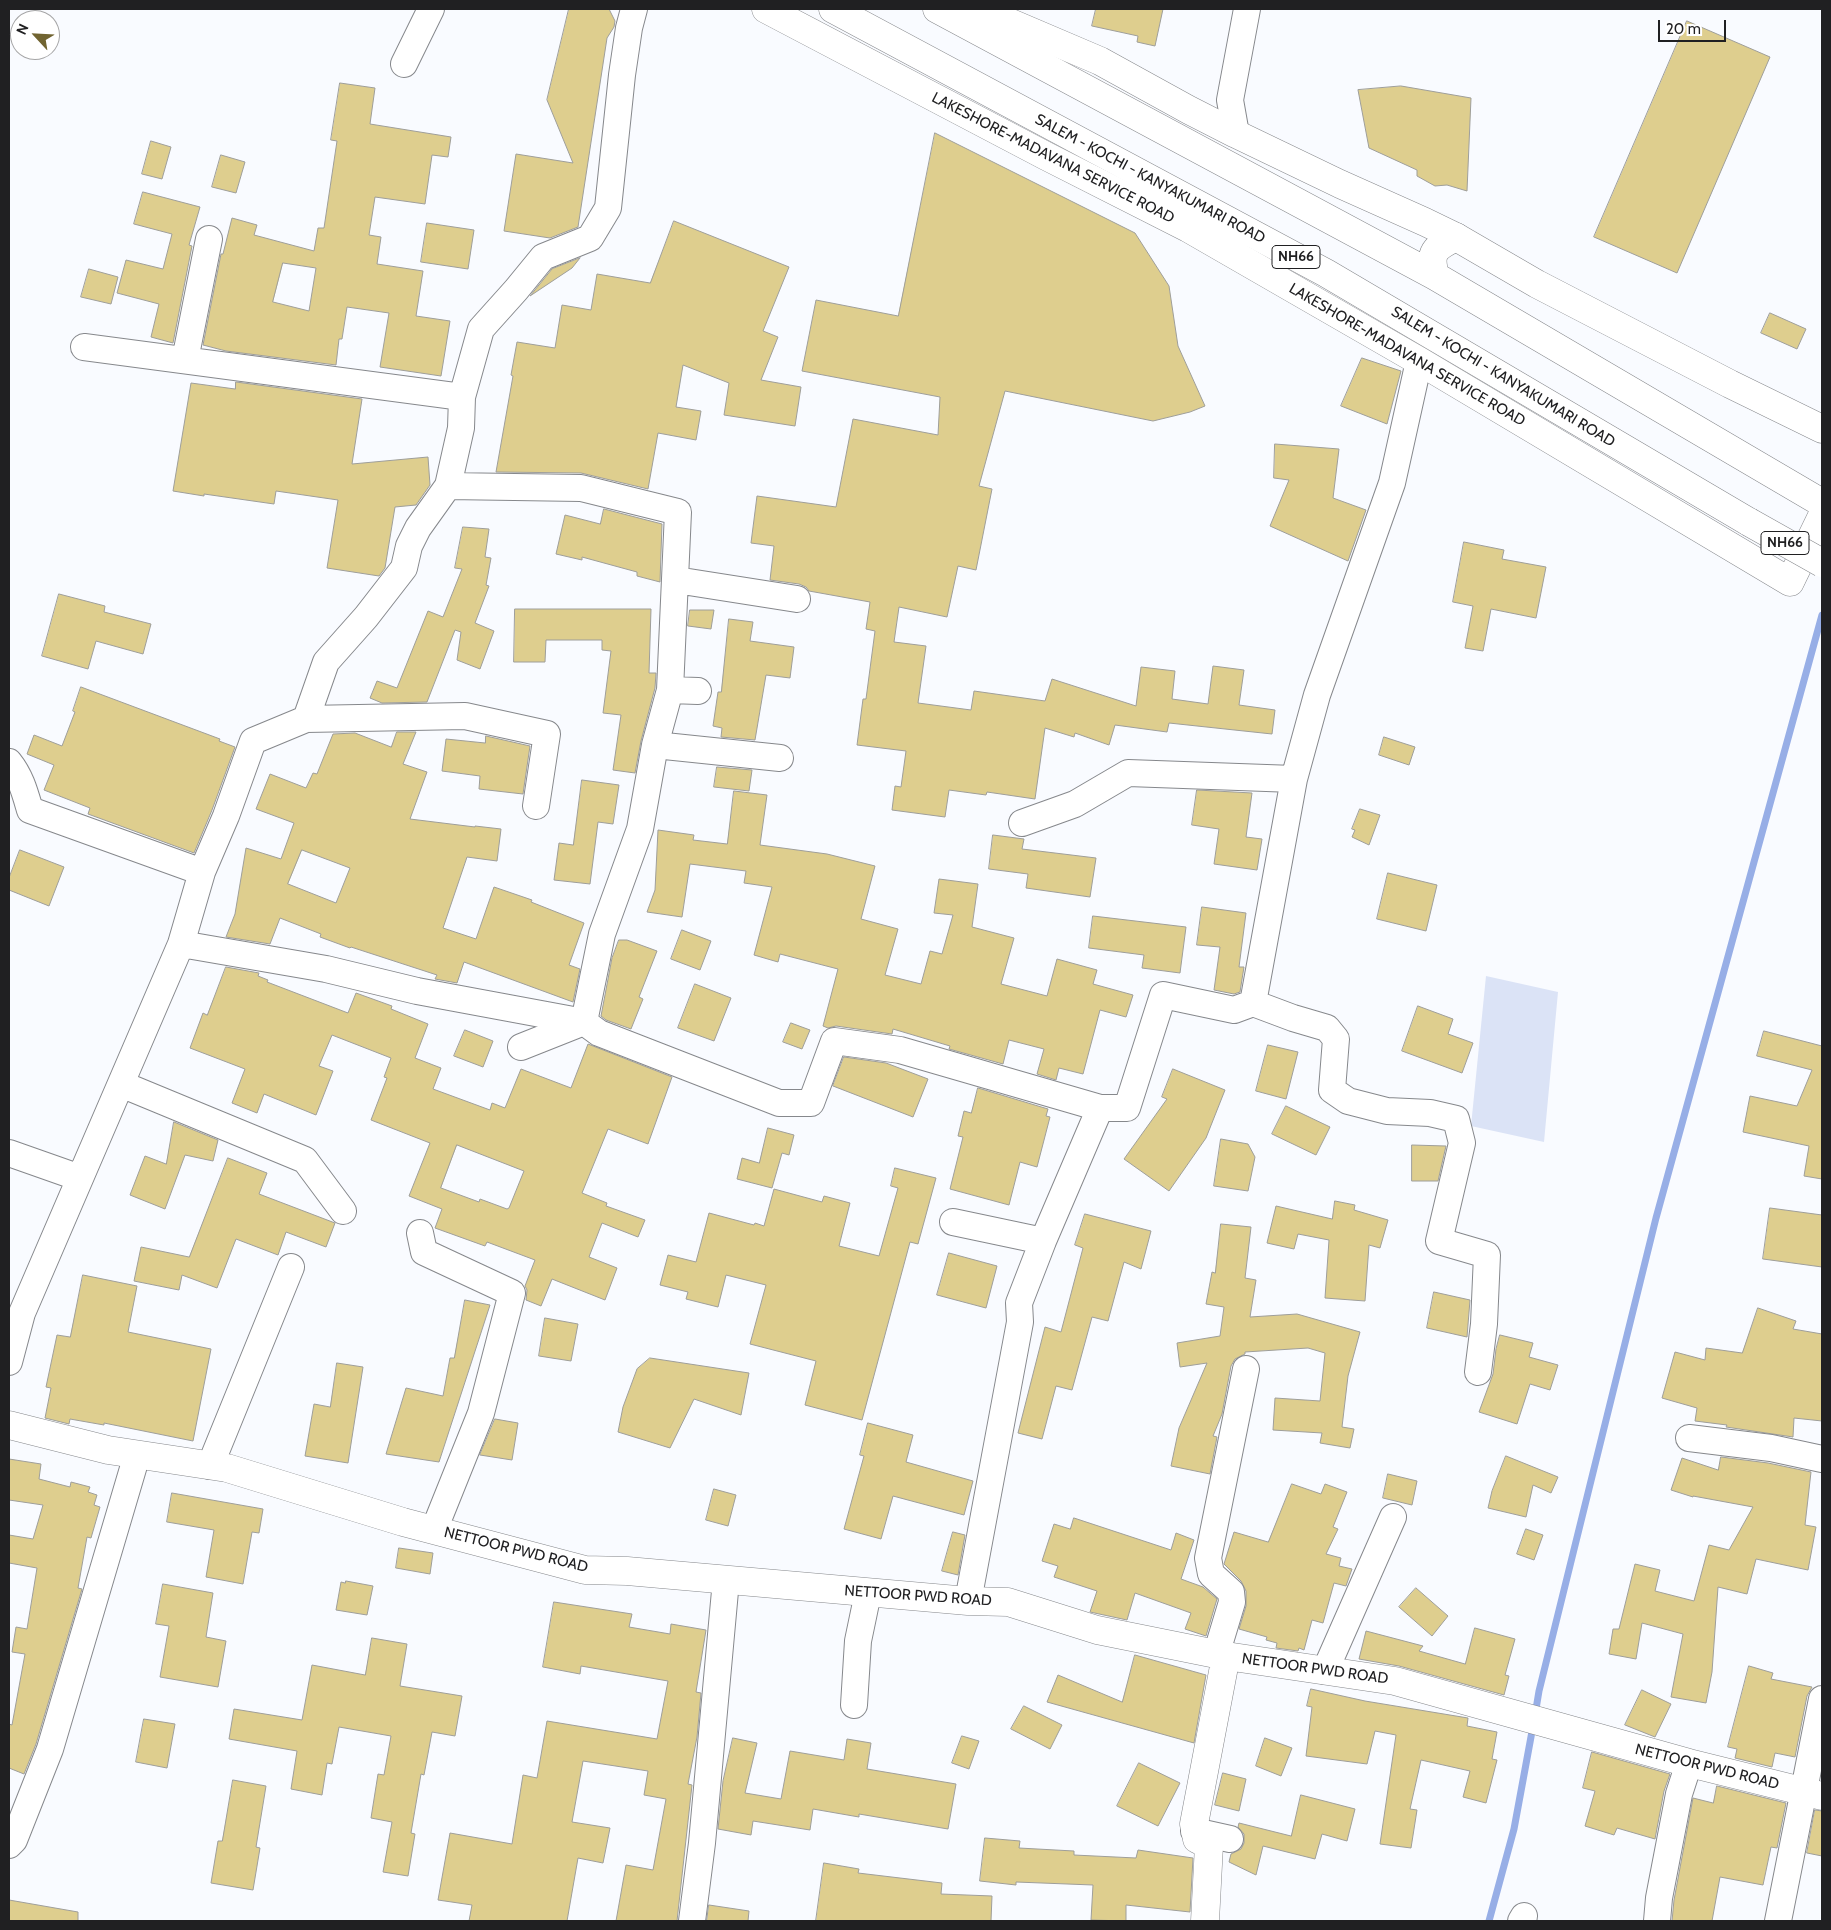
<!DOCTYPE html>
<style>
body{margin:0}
#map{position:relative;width:1831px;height:1930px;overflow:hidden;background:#f9fbff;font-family:Cabin,sans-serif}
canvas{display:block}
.frame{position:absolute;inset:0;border:10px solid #202022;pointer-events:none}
.north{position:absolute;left:10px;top:10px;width:50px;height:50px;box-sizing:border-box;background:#fff;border:1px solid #a6a6a7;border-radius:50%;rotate:295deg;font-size:14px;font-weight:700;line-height:20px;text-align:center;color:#202022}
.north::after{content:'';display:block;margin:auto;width:18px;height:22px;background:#716431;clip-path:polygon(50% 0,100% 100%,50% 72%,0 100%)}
.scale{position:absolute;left:1658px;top:20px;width:68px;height:22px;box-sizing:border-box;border:2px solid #202022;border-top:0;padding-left:6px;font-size:15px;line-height:18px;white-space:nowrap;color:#202022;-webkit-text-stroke:4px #fff;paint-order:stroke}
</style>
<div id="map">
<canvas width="1831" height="1930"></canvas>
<div class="frame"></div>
<div class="north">N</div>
<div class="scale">20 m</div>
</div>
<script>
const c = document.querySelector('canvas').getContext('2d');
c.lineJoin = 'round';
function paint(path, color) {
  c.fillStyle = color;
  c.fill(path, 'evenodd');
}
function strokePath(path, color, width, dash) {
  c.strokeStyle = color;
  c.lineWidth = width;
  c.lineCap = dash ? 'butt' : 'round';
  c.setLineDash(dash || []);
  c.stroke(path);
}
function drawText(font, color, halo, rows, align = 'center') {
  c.font = font + ' Cabin,sans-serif';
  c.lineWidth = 5;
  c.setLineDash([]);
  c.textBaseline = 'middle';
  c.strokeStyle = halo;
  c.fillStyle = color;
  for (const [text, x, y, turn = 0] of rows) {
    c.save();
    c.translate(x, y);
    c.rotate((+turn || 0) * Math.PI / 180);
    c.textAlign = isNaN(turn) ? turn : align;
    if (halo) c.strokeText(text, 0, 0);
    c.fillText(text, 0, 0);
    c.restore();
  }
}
const green = new Path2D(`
 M1486 976 1558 992 1544 1142 1471 1126Z`);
const stream = new Path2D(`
 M1535 1715 1539 1691 1656 1218 1822 615
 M1489 1921 1514 1829 1533 1726`);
const building = new Path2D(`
 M569 9H609L615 21 614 27 607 38 578 227 550 238 504 231 516 154 573 163 547 100Z
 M1096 9H1163L1155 46 1137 42 1138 36 1092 26Z
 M1687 21 1770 57 1677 273 1594 237Z
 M340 83 375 88 370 124 451 137 448 157 432 155 425 204 375 197 369 235 381 237 377 264 423 271 416 316 450 321 441 376 380 367 389 313 347 307 342 339H339L336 365 226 351 203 345 221 254H223L232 218 257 225 254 235 314 251 318 228H324L337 141 331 140ZM283 263 316 268 309 311 273 302Z
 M1401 86 1471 98 1467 191 1447 185 1435 186 1417 176V170L1369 148 1358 90Z
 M935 133 1135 233 1169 286 1178 346 1205 406 1190 412 1153 421 1005 391 979 486 992 489 976 570 958 566 947 617 899 607 894 642 926 646 918 703 971 710 974 691 1045 701 1052 679 1136 706 1141 667 1175 671 1172 699 1208 704 1213 666 1244 670 1239 705 1275 710 1272 734 1169 723 1167 732 1115 725 1109 745 1075 733 1074 737 1045 728 1035 799 987 792 986 795 949 790 945 817 892 810 895 786 901 787 906 751 857 745 863 699H866L875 631 866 629 870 602 809 591 806 587 799 584 770 580 774 546 751 543 757 496 836 507 853 419 938 435 940 397 802 371 816 300 898 316Z
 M151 141 171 147 162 179 142 174Z
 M221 155 245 162 236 193 212 187Z
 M143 192 200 207 189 245 192 246 173 343 151 337 159 304 117 293 126 260 163 269 172 234 134 224Z
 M674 221 789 267 763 331 778 337 761 380 801 387 795 426 724 415 729 383 683 365 676 407 701 411 696 440 658 433 648 489 581 473 496 472 513 376 511 375 517 342 555 348 562 305 591 310 597 274 650 283Z
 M427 223 474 230 468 269 421 262Z
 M580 258 572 268 530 296 552 269Z
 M89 269 118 277 111 304 81 297Z
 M1770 313 1806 329 1797 349 1761 333Z
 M1362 358 1401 371 1387 424 1341 406Z
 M236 382 362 399 352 464 428 457 430 485 416 505 395 507 385 568 379 576 327 568 338 500 276 491 274 504 204 494V496L173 491 191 383 235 389Z
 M1275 444 1339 449 1333 498 1366 510 1348 561 1270 526 1289 480 1274 478Z
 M604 509 662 524 660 582 637 576V572L582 557V560L556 554 565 515 600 524Z
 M463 527 489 529 485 557 491 558 486 585 489 586 475 623 494 631 480 669 457 660 461 632 455 630 427 702 382 703 370 698 377 681 397 688 428 611 443 617 462 569 455 568Z
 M1464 542 1504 550 1502 559 1546 567 1536 618 1491 609 1483 651 1465 648 1473 606 1453 602Z
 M59 594 105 606 104 612 151 624 143 654 96 641 88 669 42 656Z
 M515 609H651L649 673H656L655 688 641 741 635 773 613 770 621 715 603 713 611 651 602 650V640H546L545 662H514Z
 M690 610H714L711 629 688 626Z
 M729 619 753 622 750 641 794 647 790 678 766 675 755 740 721 737 722 728 713 726 718 692H721Z
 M81 687 220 739 219 741 235 747 212 810 194 853 88 814 90 808 44 790 54 765 27 754 34 735 62 746 75 712 73 711Z
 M397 732H416L403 764 427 772 410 819 475 827V826L501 829 497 861 467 857 443 928 476 939 494 887 532 900 531 902 584 923 569 965 580 969 573 1002 464 962 457 983 435 979 437 975 351 947 350 948 320 937 321 934 280 918 270 944 226 937 235 914 246 848 281 859 294 823 256 809 270 774 306 788 313 773 317 774 333 734 355 733 391 747ZM302 850 350 868 336 903 288 884Z
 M486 736 530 746 523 794 479 789 480 776 442 771 446 739 485 743Z
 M1384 737 1415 747 1409 765 1379 755Z
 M717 767 752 770 749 791 714 787Z
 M582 780 619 785 613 824 598 822 590 884 554 880 559 843 573 845Z
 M1197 790 1252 793 1246 837 1262 839 1257 870 1214 864 1219 829 1192 825Z
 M734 791 767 795 760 845 827 854 875 866 861 919 898 929 885 975 921 984 930 951 942 954 953 915 934 913 939 879 978 884 972 927 1014 938 1001 984 1047 996 1057 959 1097 970 1093 984 1133 995 1126 1017 1100 1010 1083 1074 1059 1068 1056 1080 1037 1074 1044 1049 1009 1040 1003 1064 949 1049 950 1046 893 1029 892 1034 836 1026 828 1028 823 1026 838 969 780 954 778 962 754 955 772 887 744 883 746 871 690 864 682 917 647 912 655 890 658 830 694 835 693 840 727 844Z
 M1360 809 1380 815 1369 845 1352 837 1355 830 1352 829Z
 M993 835 1024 839 1022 849 1096 858 1090 897 1026 888 1028 874 989 869Z
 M20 850 64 867 49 906 9 890V878Z
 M1388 873 1437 885 1426 931 1377 919Z
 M1202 907 1246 913 1239 967H1244L1240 992 1234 994 1214 990 1220 947 1197 945Z
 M1093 916 1186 927 1180 973 1142 968 1144 955 1089 948Z
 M682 930 711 941 700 970 671 959Z
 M619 940H627L657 951 639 997 643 999 631 1029 606 1020 601 1016 612 958Z
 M226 967 259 973 258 976 268 980 267 982 348 1013 356 993 392 1006 391 1009 428 1024 415 1058 441 1068 433 1089 490 1110 492 1103 505 1108 521 1069 571 1088 588 1044 672 1077 648 1144 608 1129 582 1193 607 1203 606 1206 645 1220 638 1237 602 1223 589 1257 617 1268 605 1300 552 1279 541 1306 526 1300 527 1290 525 1286 535 1260 487 1242 485 1246 435 1228 442 1209 409 1196 430 1143 371 1120 387 1078 384 1077 391 1058 332 1035 319 1066 333 1071 316 1115 264 1094 257 1113 232 1103 245 1069 190 1048 203 1013 207 1015ZM457 1145 524 1171 509 1208 507 1209 480 1199 479 1202 441 1188Z
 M695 984 731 998 714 1041 678 1028Z
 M1418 1006 1453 1019 1448 1034 1473 1043 1462 1073 1402 1051Z
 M791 1023 810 1030 802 1049 783 1042Z
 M465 1030 493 1041 483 1067 454 1056Z
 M1764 1031 1822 1046V1179L1804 1176 1809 1146 1743 1132 1750 1096 1797 1106 1812 1070 1757 1056Z
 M1268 1045 1298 1052 1286 1099 1256 1091Z
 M844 1057 886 1063 928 1079 913 1117 833 1086Z
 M1173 1069 1225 1090 1206 1138 1169 1191 1124 1159 1167 1099 1162 1097Z
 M978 1088 1048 1109 1046 1116 1050 1117 1037 1167 1020 1162 1009 1205 950 1189 963 1137 958 1136 964 1111 971 1113Z
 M1286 1106 1330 1127 1316 1155 1272 1134Z
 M174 1122 218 1140 213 1161 185 1155 165 1209 130 1195 145 1156 166 1164Z
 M768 1128 794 1135 789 1155 782 1153 772 1188 737 1179 742 1158 759 1163Z
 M1221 1139 1248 1144 1255 1157 1248 1191 1214 1186Z
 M1412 1145 1446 1146 1438 1181H1412Z
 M228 1158 267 1173 259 1194 335 1223 326 1247 286 1232 278 1255 236 1239 217 1288 182 1275 179 1290 134 1281 141 1247 189 1257Z
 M895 1168 936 1178 918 1244 910 1242 862 1420 805 1405 816 1361 750 1344 766 1285 726 1275 718 1307 686 1299 688 1292 660 1285 668 1255 696 1262 709 1213 754 1225 755 1223 764 1226 774 1189 822 1202 824 1196 850 1203 839 1246 879 1256 898 1188 891 1186Z
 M1335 1201 1355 1205 1354 1210 1388 1220 1380 1248 1369 1245 1365 1301 1325 1298 1329 1240 1298 1234 1294 1249 1267 1243 1276 1206 1332 1219Z
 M1770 1208 1822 1215V1267L1763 1259Z
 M1085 1214 1151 1231 1141 1269 1124 1262 1108 1321 1092 1317 1072 1390 1056 1386 1042 1439 1018 1433 1045 1327 1061 1332 1083 1248 1075 1245Z
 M1221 1224 1251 1227 1245 1278 1256 1280 1250 1317 1297 1314 1360 1332 1348 1376 1342 1427 1354 1429 1350 1448 1320 1443 1322 1433 1273 1430 1275 1398 1320 1401 1325 1353 1308 1348 1245 1352V1354L1235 1359 1231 1366 1222 1414 1213 1436 1217 1437 1210 1474 1171 1466 1179 1428 1207 1363 1180 1367 1177 1343 1220 1336 1224 1307 1206 1304 1212 1272 1215 1273Z
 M949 1253 997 1266 986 1308 937 1295Z
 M83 1275 137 1286 128 1332 211 1349 193 1441 104 1423V1425L70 1419 69 1424 45 1418 51 1388 46 1387 57 1335 70 1337Z
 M1434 1292 1470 1300 1467 1337 1427 1328Z
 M465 1300 490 1305 439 1462 386 1454 406 1388 443 1396 450 1358H454Z
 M1758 1308 1796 1321 1793 1329 1822 1334V1421L1794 1418 1793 1437 1726 1427 1727 1425 1695 1421 1697 1408 1662 1398 1675 1352 1705 1360 1706 1348 1742 1353Z
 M545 1318 578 1324 571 1361 539 1356Z
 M1500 1335 1533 1343 1529 1357 1558 1365 1550 1390 1530 1384 1517 1424 1479 1412 1493 1374 1496 1349Z
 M650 1358 749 1373 741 1415 694 1399 670 1448 618 1432 623 1407 637 1369Z
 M337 1363 363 1367 348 1463 305 1456 314 1404 330 1407Z
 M495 1419 518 1423 512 1460 480 1455Z
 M868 1423 913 1435 906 1462 973 1481 964 1515 893 1496 881 1539 844 1529 864 1456 860 1455Z
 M1506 1456 1558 1477 1551 1493 1533 1485 1526 1517 1488 1508 1492 1491Z
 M1721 1457 1768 1463 1811 1472 1805 1525 1816 1527 1808 1570 1756 1559 1747 1594 1718 1587 1712 1672 1706 1703 1671 1697 1683 1634 1642 1623 1636 1659 1609 1654 1613 1629H1619L1635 1564 1660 1570 1655 1591 1694 1601 1709 1545 1729 1550 1753 1507 1693 1496V1497L1671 1490 1682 1458 1718 1470Z
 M9 1459 41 1464 39 1479 70 1487 71 1482 90 1487 88 1492 97 1495 94 1505 100 1507 91 1538 87 1537 78 1588 82 1589 36 1744 24 1774 9 1768V1724L12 1725 25 1654 12 1652 16 1627 27 1629 37 1568 9 1563V1535L33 1539 43 1505 9 1500Z
 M1388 1474 1417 1481 1412 1505 1383 1498Z
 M1292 1484 1321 1494 1325 1484 1347 1492 1333 1527 1338 1529 1326 1554 1341 1558 1339 1566 1352 1569 1346 1586 1334 1583 1323 1623 1312 1620 1304 1650 1299 1648 1298 1651 1276 1648 1277 1643 1266 1640 1267 1637 1239 1629 1246 1606V1591L1241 1581 1224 1564 1234 1532 1268 1542Z
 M714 1489 736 1495 728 1526 706 1520Z
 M172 1493 263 1509 259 1533 252 1532 243 1584 206 1577 214 1530 167 1522Z
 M1074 1518 1171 1550 1176 1533 1194 1540 1181 1579 1203 1587 1217 1599 1206 1636 1185 1629 1191 1613 1135 1593 1127 1620 1090 1612 1097 1591 1054 1577 1058 1566 1042 1561 1054 1524 1070 1529Z
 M1526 1529 1543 1535 1534 1560 1517 1554Z
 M953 1532 965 1535 958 1575 942 1571Z
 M399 1548 433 1553 430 1574 396 1568Z
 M346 1581 373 1586 367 1615 336 1610 341 1582 345 1583Z
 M163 1584 213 1593 206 1637 226 1641 218 1687 160 1677 169 1626 156 1624Z
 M1416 1588 1448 1616 1432 1636 1399 1607Z
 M554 1602 632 1614 629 1627 670 1634 671 1624 706 1630 696 1692 701 1693 697 1737 688 1784 692 1785 677 1921H616L626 1865 653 1870 666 1799 644 1795 648 1771 583 1761 572 1822 610 1828 603 1863 578 1858 567 1921H469L472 1905 438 1900 450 1833 512 1844 523 1775 537 1778 547 1721 657 1739 668 1681 581 1666 580 1674 543 1667Z
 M1475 1628 1515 1639 1505 1675 1509 1676 1504 1695 1399 1666 1359 1659 1366 1631 1423 1646 1419 1651 1465 1664Z
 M372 1638 407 1644 400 1686 462 1696 455 1736 432 1732 424 1775 421 1774 411 1833 415 1834 408 1876 383 1872 392 1822 371 1818 378 1774 384 1775 391 1736 339 1727 332 1764 327 1763 322 1795 291 1789 297 1751 229 1739 234 1709 302 1720 312 1665 365 1675Z
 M1135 1655 1206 1675 1194 1743 1047 1702 1058 1675 1122 1702Z
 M1749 1666 1773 1673 1771 1679 1812 1687 1807 1696 1795 1757 1775 1753 1772 1767 1735 1758 1737 1749 1728 1747Z
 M1311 1689 1365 1701 1468 1718 1467 1726 1497 1732 1492 1759 1497 1760 1486 1803 1463 1797 1470 1771 1421 1760 1410 1809 1417 1810 1411 1848 1380 1844 1396 1735 1375 1731 1367 1764 1306 1756 1312 1707 1307 1706Z
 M1642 1690 1671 1704 1655 1737 1625 1725Z
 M1024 1706 1062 1725 1050 1749 1011 1729Z
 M144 1719 175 1724 167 1768 136 1762Z
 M962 1736 979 1741 969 1769 952 1763Z
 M733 1738 757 1743 745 1793 781 1799 790 1751 844 1760 847 1739 871 1743 867 1769 956 1784 948 1829 859 1814V1817L813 1809 810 1830 753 1821 751 1835 718 1829 723 1781Z
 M1265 1738 1292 1748 1281 1776 1256 1766Z
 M1592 1752 1670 1774 1664 1791 1655 1839 1617 1828 1614 1835 1585 1826 1595 1791 1583 1788Z
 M1139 1763 1180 1783 1158 1826 1117 1806Z
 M1223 1773 1246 1779 1239 1811 1215 1805Z
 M233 1780 266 1786 256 1847 260 1848 253 1890 211 1883 218 1841H222Z
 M1717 1786 1786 1803 1777 1848 1771 1847 1763 1885 1720 1877 1712 1921H1672L1674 1900 1693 1798 1713 1803Z
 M1301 1795 1355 1809 1347 1841 1322 1834 1315 1859 1263 1846 1256 1875 1229 1862 1231 1854 1241 1849 1244 1843V1834L1238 1827 1239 1823 1291 1836Z
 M1815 1810 1822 1811V1856L1807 1853Z
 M985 1838 1020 1841 1019 1848 1074 1851V1855L1136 1858 1138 1850 1193 1858 1190 1912 1126 1905V1921L1091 1920 1093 1885 1016 1882V1885L980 1881Z
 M824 1863 859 1869 858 1873 942 1883 941 1894 992 1896 991 1921H816Z
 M9 1900 78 1912V1921H9Z
 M709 1905 749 1911 748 1921H707Z`);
const street = new Path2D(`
 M404 64 431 9
 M1236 134 1230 100 1247 9
 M84 347 462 397
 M185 360 209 239
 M676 580 797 599
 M670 690 698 691
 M306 719 465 716 547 734 536 806
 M655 745 780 758
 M9 762C21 777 25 793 30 810L202 872
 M1022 823 1075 804 1128 773 1294 779
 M181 944 326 969 417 991 584 1022 602 934 640 829 655 745 670 690 678 512 581 488 448 486
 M1253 1003 1293 1018 1327 1028 1336 1039 1332 1090 1348 1101 1387 1111 1430 1113 1456 1119 1462 1143 1439 1241 1487 1255 1484 1324 1478 1372
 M521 1047 584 1022 599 1033 779 1103H811L834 1041 900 1050 1100 1108
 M121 1084 305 1160 343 1211
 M9 1153 80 1178
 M953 1222 1043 1241
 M420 1233 424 1252 512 1293 481 1413 434 1530
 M9 1362 22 1313 181 944 202 872 226 816 253 741 306 719 326 662 366 617 404 568 409 546 418 528 448 486 461 428 462 397 481 329 516 290 543 257 590 238 608 208 622 75 629 28 634 9
 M1689 1438 1771 1448 1822 1459
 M210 1466 291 1267
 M968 1601 1020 1322 1019 1303 1043 1241 1100 1108H1127L1163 995 1234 1010 1253 1003 1294 779 1317 695 1392 483 1419 361
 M1216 1655 1232 1602 1231 1592 1211 1574 1208 1558 1246 1369
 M1325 1671 1393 1517
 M854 1705 858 1641 868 1593
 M1194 1831 1230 1839
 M9 1845 14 1840 50 1749 137 1455
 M692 1921 702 1843 726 1580
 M1521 1921 1524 1916
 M1657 1921 1659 1898 1679 1794 1689 1763
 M1778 1921 1822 1699`);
const secondary = new Path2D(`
 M766 9 1046 156 1188 228 1419 361 1790 582 1822 516
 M978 9 1100 61 1189 110 1236 134 1340 184 1425 222 1456 237 1537 284 1730 384 1822 429
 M9 1425 108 1450 227 1468 403 1522 585 1570 627 1571 968 1601 1008 1602 1097 1630 1226 1656 1395 1681 1689 1763 1822 1796
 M1205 1921 1209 1845 1197 1839 1194 1824 1226 1656`);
const highway = new Path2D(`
 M833 9 1326 273 1749 522
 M937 9 1435 276 1822 503
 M1435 276C1429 252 1434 248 1456 237`);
const highwayBridge = new Path2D(`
 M1749 522 1822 563`);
const shields = [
 [1296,257,48],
 [1785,543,48]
];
const shieldNames = [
 ["NH66",1296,257],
 ["NH66",1785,543]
];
const streetNames = [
 ["LAKESHORE-MADAVANA SERVICE ROAD",1053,158,27],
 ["SALEM - KOCHI - KANYAKUMARI ROAD",1150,179,28],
 ["LAKESHORE-MADAVANA SERVICE ROAD",1407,355,30],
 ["SALEM - KOCHI - KANYAKUMARI ROAD",1503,377,31],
 ["NETTOOR PWD ROAD",516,1550,14],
 ["NETTOOR PWD ROAD",918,1596,4],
 ["NETTOOR PWD ROAD",1315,1669,8],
 ["NETTOOR PWD ROAD",1707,1767,14]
];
paint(green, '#dbe3f6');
strokePath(stream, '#97aee6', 7);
paint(building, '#dece8e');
strokePath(building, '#9e9e9a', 1);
strokePath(street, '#86888c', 28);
strokePath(secondary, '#86888c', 29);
strokePath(highway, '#86888c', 29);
strokePath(street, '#fff', 26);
strokePath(secondary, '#fff', 28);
strokePath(highway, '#fff', 28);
strokePath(highwayBridge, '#86888c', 29, []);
strokePath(highwayBridge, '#fff', 28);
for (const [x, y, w] of shields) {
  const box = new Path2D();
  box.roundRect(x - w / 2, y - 11.5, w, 23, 4);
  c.fillStyle = '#fff';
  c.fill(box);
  strokePath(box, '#202022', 1);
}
drawText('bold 14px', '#202022', null, shieldNames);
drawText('15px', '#202022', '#fff', streetNames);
</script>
